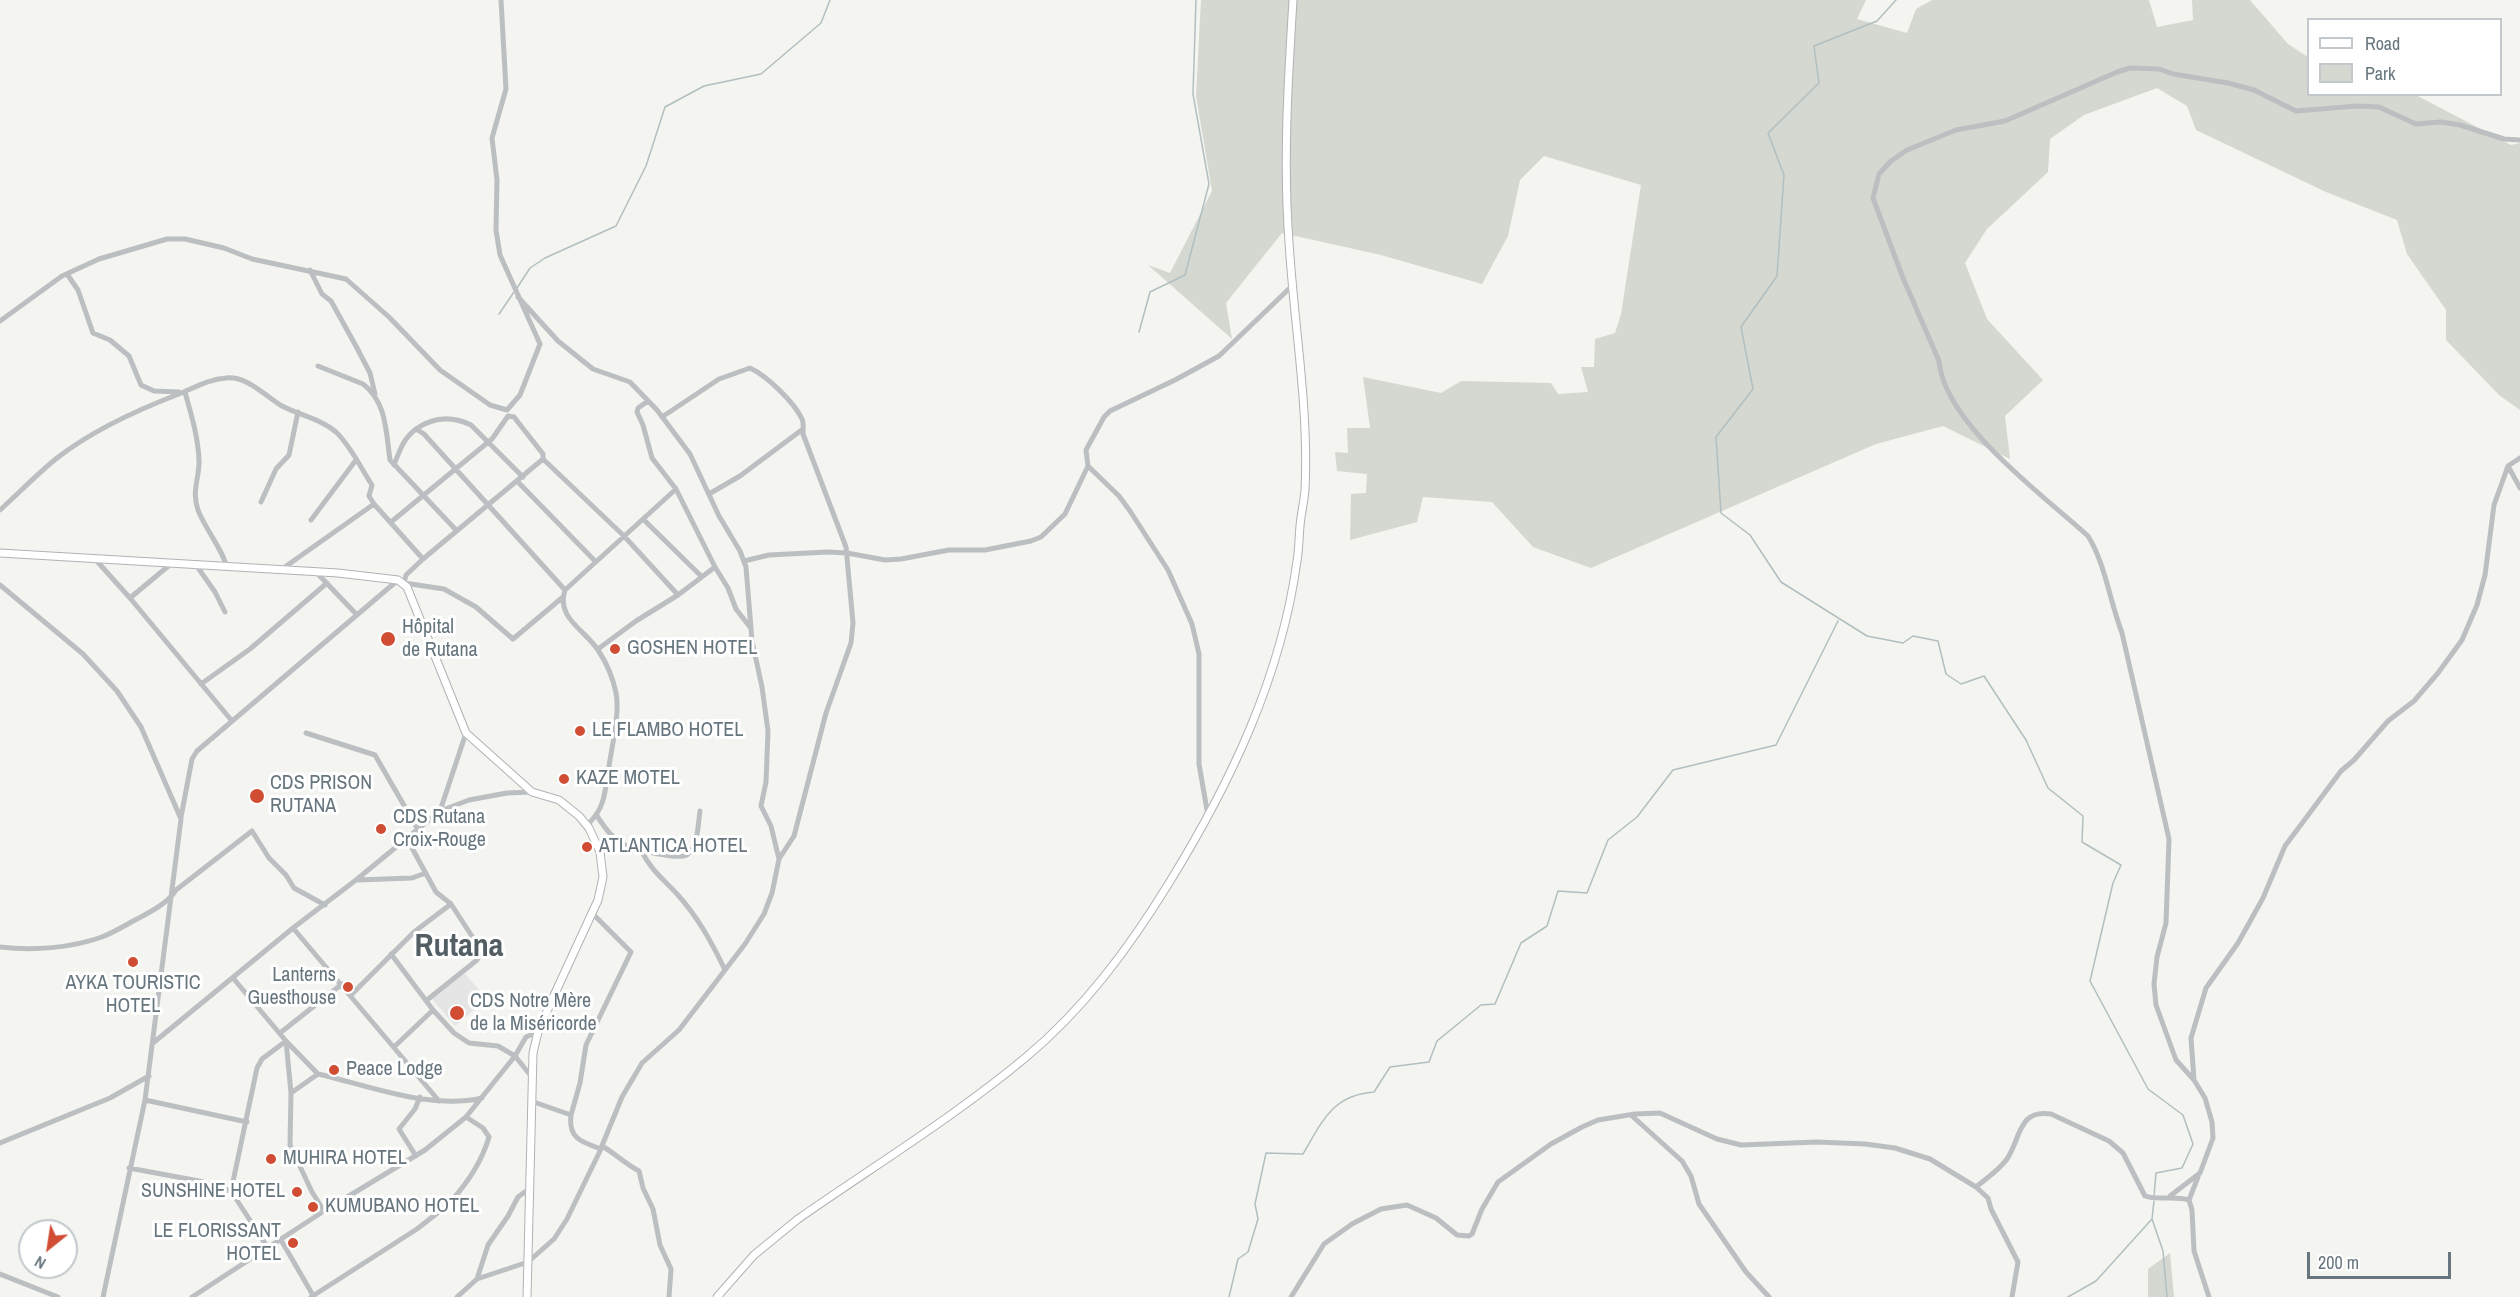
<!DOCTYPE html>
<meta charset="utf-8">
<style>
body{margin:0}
#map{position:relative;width:2520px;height:1297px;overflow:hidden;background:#f4f4f0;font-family:"Archivo Narrow",sans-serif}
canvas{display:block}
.legend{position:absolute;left:2307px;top:18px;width:195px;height:78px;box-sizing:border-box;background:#fff;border:2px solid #c2c8cb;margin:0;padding:8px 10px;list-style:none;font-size:18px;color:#66757e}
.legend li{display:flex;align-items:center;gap:12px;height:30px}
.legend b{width:30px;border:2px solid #c2c8cb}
.north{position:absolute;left:18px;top:1219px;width:60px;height:60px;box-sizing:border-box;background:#fff;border:2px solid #c2c8cb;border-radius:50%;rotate:210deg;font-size:16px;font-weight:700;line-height:24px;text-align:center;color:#66757e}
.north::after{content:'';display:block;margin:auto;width:21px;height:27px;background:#d04d34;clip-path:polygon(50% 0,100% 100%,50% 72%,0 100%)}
.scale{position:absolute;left:2307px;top:1252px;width:144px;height:27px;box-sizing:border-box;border:3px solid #66757e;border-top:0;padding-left:8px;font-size:18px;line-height:21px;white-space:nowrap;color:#66757e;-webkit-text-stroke:4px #fff;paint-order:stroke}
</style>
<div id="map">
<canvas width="2520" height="1297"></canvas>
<ul class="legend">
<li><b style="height:8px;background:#fff"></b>Road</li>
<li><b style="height:16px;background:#d4d8d0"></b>Park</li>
</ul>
<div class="north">N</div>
<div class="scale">200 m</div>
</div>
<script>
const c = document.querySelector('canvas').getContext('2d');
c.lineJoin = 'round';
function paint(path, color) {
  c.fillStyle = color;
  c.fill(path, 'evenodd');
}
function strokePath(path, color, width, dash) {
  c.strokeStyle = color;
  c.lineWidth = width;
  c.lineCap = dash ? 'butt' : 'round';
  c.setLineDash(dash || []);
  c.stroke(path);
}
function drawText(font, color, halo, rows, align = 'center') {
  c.font = font + ' "Archivo Narrow",sans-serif';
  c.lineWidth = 6;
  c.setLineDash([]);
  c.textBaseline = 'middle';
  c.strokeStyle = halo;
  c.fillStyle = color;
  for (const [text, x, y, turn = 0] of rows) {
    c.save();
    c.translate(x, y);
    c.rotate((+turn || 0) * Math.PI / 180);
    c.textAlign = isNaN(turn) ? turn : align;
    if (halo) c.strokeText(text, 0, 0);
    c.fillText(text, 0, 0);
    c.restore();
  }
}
const built = new Path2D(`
 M464 973 487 999 455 1026 432 999Z`);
const green = new Path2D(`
 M1201 0H1866L1857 19 1907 33 1916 9 1932 0H2149L2157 27 2193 20 2192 0H2250L2288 44 2308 57V94L2416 95 2511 145 2520 143V410L2499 395 2446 340V310L2407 254 2397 220 2326 192 2196 130 2187 106 2157 88 2084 115 2050 139 2048 172 1987 229 1965 263 1987 319 2043 380 2005 416 2010 459 1943 426 1876 444 1591 568 1533 547 1492 502 1423 497 1417 522 1350 540 1351 494 1366 493 1367 474 1337 471 1335 452 1348 453 1347 428H1370L1363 377 1441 393 1461 381 1551 383 1558 394 1588 392 1581 367H1594L1595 339 1615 333 1621 314 1641 185 1544 156 1520 180 1508 236 1482 284 1381 255 1282 233 1226 303 1232 339 1148 265 1170 273 1212 191 1196 96Z
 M2170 1253 2174 1297H2148V1269Z`);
const stream = new Path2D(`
 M1896 0 1877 21 1814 46 1819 83 1768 133 1784 175 1777 276 1741 327 1753 389 1716 437 1721 513 1750 535 1781 582 1867 636 1903 643 1913 636 1938 641 1946 674 1961 684 1984 676 2026 740 2048 788 2083 816 2082 842 2121 865 2113 883 2090 981 2148 1089 2183 1115 2193 1144 2182 1168 2156 1173 2154 1196
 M517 288 530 268 545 258 616 226 646 166 665 107 704 86 761 74 821 23 830 0
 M499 314 514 292
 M1139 332 1150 292 1185 275 1209 184 1193 94 1196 0
 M2154 1201 2152 1219 2163 1251 2167 1297
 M1229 1297 1238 1259 1248 1252 1258 1219 1255 1204 1266 1153 1303 1154C1322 1122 1332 1095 1374 1092L1390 1067 1429 1062 1437 1041 1481 1005 1495 1004 1521 943 1547 926 1558 891 1587 893 1608 840 1637 817 1673 770 1776 745 1838 621
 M2068 1297 2096 1281 2152 1219`);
const minor = new Path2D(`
 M310 270 322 294 331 301 357 348 370 373 375 394
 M67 274 78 290 93 333 110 340 129 356 141 385 154 391 179 392
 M0 321 62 276 99 259 167 239H185L224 248 252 259 346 279 389 317 440 370 490 405 507 410 520 395 540 344 500 255 496 230 497 180 492 138 506 89 501 0
 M318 366 363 384C387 402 386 433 390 460L457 531
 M185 392C191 414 198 436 199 460 200 477 191 490 198 510 203 525 226 555 226 567
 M648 401 638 408 637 412 643 425 652 458 676 489 715 567 728 588 736 609 750 627
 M662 417 719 379 750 368C767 376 794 402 802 419 804 423 803 429 803 434L846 547 853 623 851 643 826 713 794 836 779 859
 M416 429C433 417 452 416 471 425L523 477
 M543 459 423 559 406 575 404 583 444 589 476 607 513 639 563 597
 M394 465C400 450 403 439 416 429L424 434 565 590C556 618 584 629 598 650 606 662 613 678 616 693 620 713 612 746 609 766 605 790 606 808 587 825
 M1088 466 1119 496 1130 511 1168 570 1192 624 1199 654V764L1208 816
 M2508 466 2520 458
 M517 481 595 561
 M709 494 740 476 803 429
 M261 502 276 469 289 455 298 412
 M0 510C19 493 37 474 57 458 93 430 137 410 179 394 194 388 209 379 226 378 248 376 265 396 282 406 299 415 321 419 336 432 350 445 361 468 372 485L369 496 374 504 423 559
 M643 519 701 576
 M311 520 356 460
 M391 522 492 439 508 416 514 417 543 454V459L624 536 678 595
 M95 559 130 598
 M744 561 769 555 828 552 847 553 885 560 901 559 949 550H985L1031 541 1041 537 1065 514 1088 466 1086 450 1104 417 1110 411 1175 380 1219 356 1293 285
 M172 563 130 598 232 721
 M196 565 215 592 225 612
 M282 569 374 504
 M317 573 357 615
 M0 585 83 654 117 691 141 727 181 819 145 1100 103 1297
 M565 590 676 489
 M598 649 636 621 678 595 715 567
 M201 684 250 649 327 583
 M306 733 375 755 417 828
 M440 811 466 733
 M597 816C605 828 613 840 627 846 636 850 679 860 687 855 698 848 698 824 700 811
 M181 817 192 759 197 751 398 580
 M406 837 436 892 451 904
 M641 850C650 869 663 879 677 894 698 917 712 943 725 970
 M357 880 412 878 426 873
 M293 928 439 1101
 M0 947C33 951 71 948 102 937 115 932 127 924 139 918 152 911 169 902 176 890L252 831 269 858 286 875 294 888 325 905
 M391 954 433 1010
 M233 978 286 1041 291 1093 290 1145 312 1192 324 1211
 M351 995 414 932 451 904 479 947 480 954 477 960 427 1000
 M280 1033 342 984
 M153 1043 293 928 356 880 440 811 469 800 507 793 532 792
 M394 1047 433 1010 454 1033 469 1043 498 1046 515 1056 531 1076
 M2194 1080 2191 1038 2206 988 2238 943 2263 898 2285 846 2341 771 2354 760 2388 721 2414 701 2438 673 2462 640 2477 605 2485 575 2494 505 2508 466 2520 488
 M291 1093 318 1074C370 1086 429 1110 482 1098
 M145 1100 247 1122
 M531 1101 571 1115C568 1139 582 1142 601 1149
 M571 1115 580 1083 586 1045 631 952 593 914
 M1631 1115 1682 1161 1691 1176 1699 1204 1746 1272 1769 1297
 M0 1143 110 1098 149 1076
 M602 1146C616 1154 625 1164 639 1171L643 1188 653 1209 660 1245 671 1269 669 1297
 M416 1156 399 1129 415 1109 420 1097
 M129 1168 199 1181 231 1191
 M1976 1187 1988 1198 1991 1209 2018 1262 2012 1297
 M2170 1196 2200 1173 2213 1138 2212 1122 2205 1098 2194 1080 2176 1060 2156 1005 2154 984 2157 957 2166 923 2169 839 2122 633C2110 602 2105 563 2088 536 2043 495 1944 423 1939 361L1903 278 1873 198 1879 174 1891 161 1907 150 1956 130 2005 121 2117 72 2130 68 2159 69 2173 74 2228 83 2254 90 2296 111 2357 106 2379 107 2416 124 2441 122 2460 125 2504 139 2520 140
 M452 1200C469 1181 482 1161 489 1137L483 1128 466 1117
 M2189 1200 2198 1177
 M281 1240 314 1297
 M268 1248 231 1191 257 1068 262 1059 286 1041 318 1074
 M0 1274 58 1297
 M477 1279 488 1245 508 1216 518 1197 529 1189
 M192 1297 324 1211 425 1150 466 1117 515 1056 526 1037 538 1032
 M311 1297 417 1229 440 1211
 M457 1297 477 1279 528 1262 554 1239 567 1219 599 1153 622 1097 642 1063 679 1030 745 944 764 914 772 893 779 859 771 826 761 806 766 782 768 731 762 687 752 641 746 567 740 551 719 516 690 454 657 410 630 382 593 369 558 341 518 297
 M1291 1297 1324 1244 1352 1224 1381 1209 1407 1205 1436 1218 1457 1235 1469 1236 1472 1234 1482 1209 1498 1182 1551 1144 1582 1127 1598 1120 1635 1114 1660 1113 1717 1139 1741 1145 1817 1142 1865 1144 1895 1148 1930 1159 1976 1187C1987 1178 1999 1170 2007 1159 2021 1138 2018 1109 2051 1114L2109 1141 2123 1153 2145 1196C2159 1201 2173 1195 2189 1200L2192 1210 2194 1251 2209 1297`);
const major = new Path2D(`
 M0 553 338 573 398 580 407 587 466 733 532 792 559 800 579 816 589 828 600 852 603 877 598 900 551 1002 538 1032 533 1053 527 1297
 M717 1297 754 1255 798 1219C874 1166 954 1117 1025 1058 1084 1009 1129 948 1169 883 1230 784 1281 678 1297 561 1299 549 1299 537 1300 526 1301 514 1304 502 1305 490 1309 407 1294 325 1289 242 1283 161 1288 81 1293 0`);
const markers = [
 [388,639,8,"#d04d34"],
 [615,649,6,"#d04d34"],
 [580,731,6,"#d04d34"],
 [564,779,6,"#d04d34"],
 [257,796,8,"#d04d34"],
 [381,829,6,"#d04d34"],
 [587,847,6,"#d04d34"],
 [133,962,6,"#d04d34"],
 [348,987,6,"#d04d34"],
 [457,1013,8,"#d04d34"],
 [334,1070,6,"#d04d34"],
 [271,1159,6,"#d04d34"],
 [297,1192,6,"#d04d34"],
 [313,1207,6,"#d04d34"],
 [293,1243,6,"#d04d34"]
];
const poiNames = [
 ["Hôpital",402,628],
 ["de Rutana",402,651],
 ["GOSHEN HOTEL",627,649],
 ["LE FLAMBO HOTEL",592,731],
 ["KAZE MOTEL",576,779],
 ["CDS PRISON",270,784],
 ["RUTANA",270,807],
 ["CDS Rutana",393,818],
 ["Croix-Rouge",393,841],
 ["ATLANTICA HOTEL",599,847],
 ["Lanterns",336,976,"right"],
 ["Guesthouse",336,999,"right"],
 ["AYKA TOURISTIC",133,984,"center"],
 ["HOTEL",133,1007,"center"],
 ["CDS Notre Mère",470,1002],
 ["de la Miséricorde",470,1025],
 ["Peace Lodge",346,1070],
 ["MUHIRA HOTEL",283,1159],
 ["SUNSHINE HOTEL",285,1192,"right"],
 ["KUMUBANO HOTEL",325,1207],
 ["LE FLORISSANT",281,1232,"right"],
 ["HOTEL",281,1255,"right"]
];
const townNames = [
 ["Rutana",459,947]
];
paint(built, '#e4e5e4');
paint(green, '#d4d8d0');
strokePath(stream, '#b1bfc1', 1.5);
strokePath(major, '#afb3b6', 9);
strokePath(minor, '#bbbfc2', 5);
strokePath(major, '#fff', 7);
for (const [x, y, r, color] of markers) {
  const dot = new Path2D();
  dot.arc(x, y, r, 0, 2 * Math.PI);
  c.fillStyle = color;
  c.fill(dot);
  strokePath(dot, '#fff', 2);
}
drawText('20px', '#66757e', '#fff', poiNames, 'left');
drawText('bold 32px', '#535e64', '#fff', townNames);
</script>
